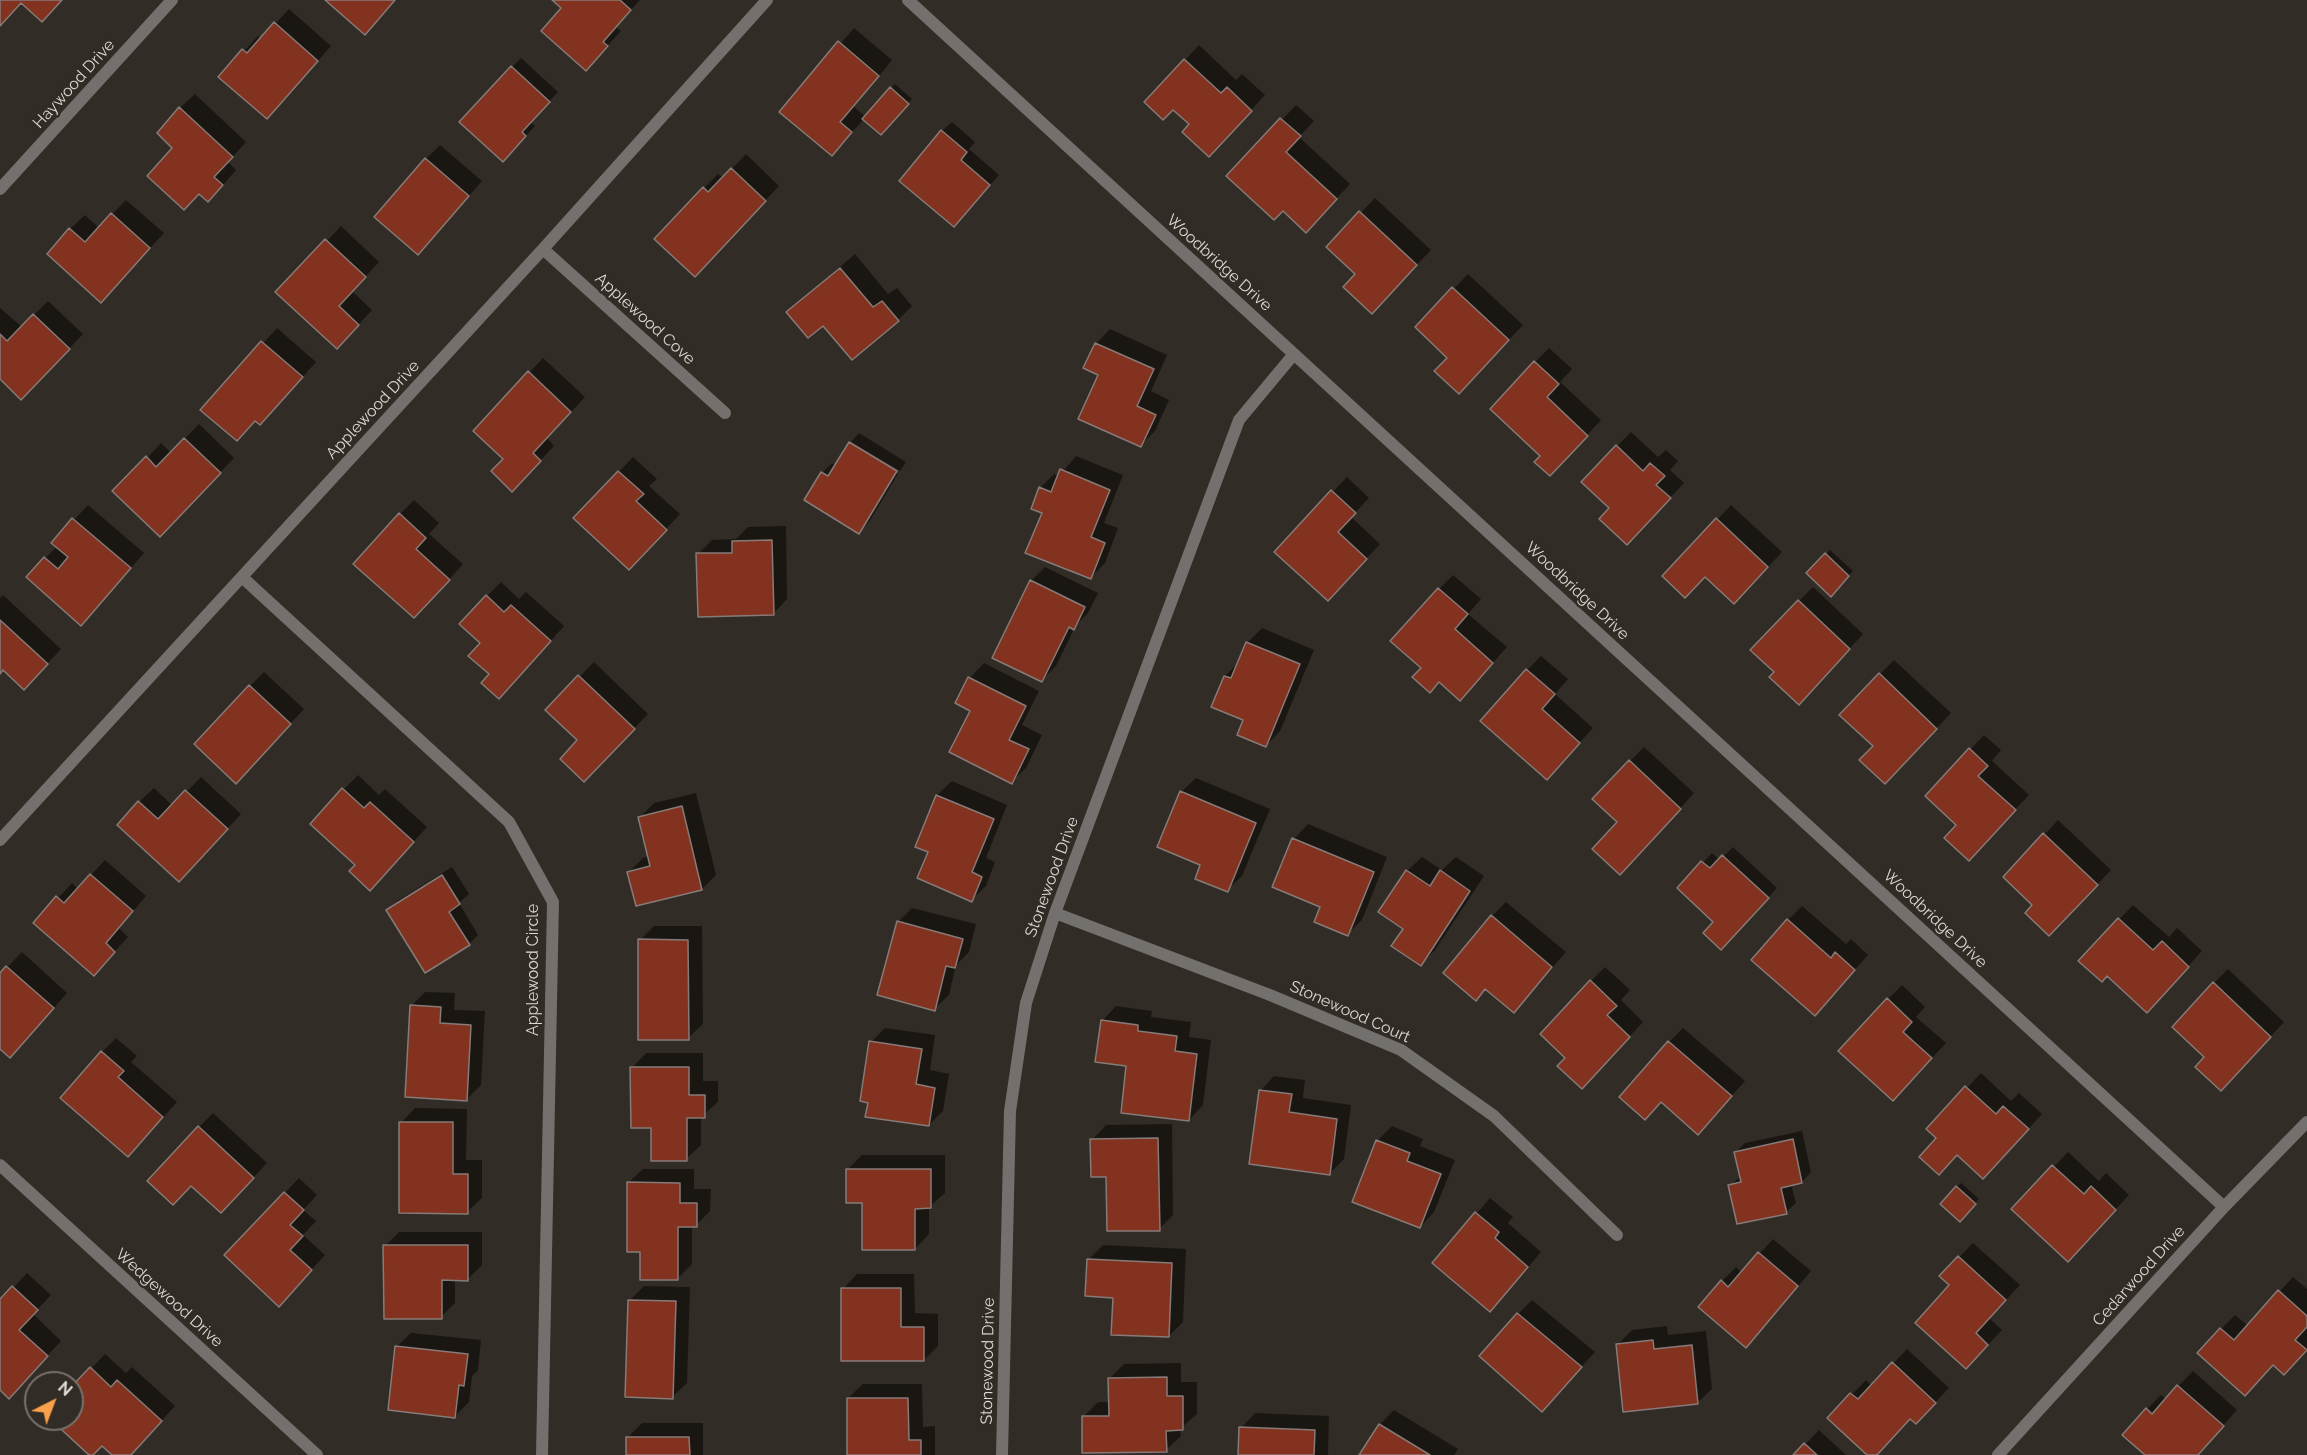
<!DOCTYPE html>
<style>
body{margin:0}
#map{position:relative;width:2307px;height:1455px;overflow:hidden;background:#312c25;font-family:Raleway,sans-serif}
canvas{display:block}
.north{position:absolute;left:24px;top:1371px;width:60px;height:60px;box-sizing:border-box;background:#312c25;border:2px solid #76726b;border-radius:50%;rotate:42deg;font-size:16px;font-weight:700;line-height:24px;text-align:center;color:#dddad5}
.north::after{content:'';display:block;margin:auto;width:21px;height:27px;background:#f8a04b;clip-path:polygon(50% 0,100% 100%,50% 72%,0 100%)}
</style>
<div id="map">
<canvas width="2307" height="1455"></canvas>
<div class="north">N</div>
</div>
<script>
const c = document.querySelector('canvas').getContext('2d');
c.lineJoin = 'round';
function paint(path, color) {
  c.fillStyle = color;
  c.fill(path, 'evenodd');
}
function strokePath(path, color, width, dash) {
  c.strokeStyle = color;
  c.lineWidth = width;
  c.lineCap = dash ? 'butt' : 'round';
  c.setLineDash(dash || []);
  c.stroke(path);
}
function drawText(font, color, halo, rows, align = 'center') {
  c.font = font + ' Raleway,sans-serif';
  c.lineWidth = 5;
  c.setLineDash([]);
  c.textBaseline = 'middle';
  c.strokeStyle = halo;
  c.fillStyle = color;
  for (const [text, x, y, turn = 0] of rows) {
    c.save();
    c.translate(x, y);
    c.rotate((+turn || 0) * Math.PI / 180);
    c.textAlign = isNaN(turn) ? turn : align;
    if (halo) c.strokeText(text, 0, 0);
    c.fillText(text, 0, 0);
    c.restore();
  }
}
const shadow = new Path2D(`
 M554 0H640L616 27 621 31 600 54Z
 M289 9 331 46 281 103 220 77 258 36 261 39Z
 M854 28 892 60 854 107 866 117 895 84 912 99 885 129 864 119 832 154 781 112Z
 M1199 45 1236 80 1242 74 1265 95 1223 141 1191 124 1173 108 1146 102Z
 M521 58 558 92 530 122 535 126 512 151V67Z
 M195 94 246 142 228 162 236 170 222 186 200 193 175 148 180 108Z
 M1296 105 1314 121 1299 137 1350 184 1320 216 1283 209 1228 176Z
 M952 122 975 142 969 149 999 175 963 216 942 131Z
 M440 145 482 181 432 238 426 159Z
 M746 154 779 186 709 261 704 188 718 174 723 178Z
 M1375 198 1431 250 1386 297 1328 247Z
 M126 200 164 233 101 301 70 229 85 215 99 228Z
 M341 226 379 262 352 291 372 310 351 333 278 292Z
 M855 254 888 294 897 288 912 306 898 320 823 324 788 312Z
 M1468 274 1523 325 1473 378 1417 327Z
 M48 301 83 334 36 383 0 377V308L22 327Z
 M277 328 316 362 274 409 260 423 256 420 203 409Z
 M1110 329 1167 355 1151 391 1169 400 1155 431 1141 445 1100 374 1096 344Z
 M1549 348 1572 369 1560 382 1601 420 1564 460 1542 455 1535 362Z
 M543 358 585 397 547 438 554 446 527 475 475 431Z
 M199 424 234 458 174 520 147 458 161 443 171 453Z
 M1631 432 1658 457 1666 450 1678 461 1670 470 1684 483 1641 529 1611 508 1617 446Z
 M859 433 906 462 900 471 851 442Z
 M850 443 898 474 869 522 859 532 806 499 822 473 832 463 836 466Z
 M1076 456 1123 475 1104 523 1118 528 1105 563 1091 577 1044 512 1040 488 1054 474 1059 476Z
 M633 457 657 479 649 486 680 514 643 554 575 518Z
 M1347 477 1369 498 1351 517 1380 544 1342 585 1276 551Z
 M414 500 439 523 429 534 463 564 429 602 400 514Z
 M88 505 144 553 95 609 28 577 57 546 53 542Z
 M1731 505 1782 552 1748 588 1705 576H1664Z
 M786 526 787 599 773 614 698 554 712 540 736 539 748 527Z
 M1830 550 1853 571 1831 594 1809 573Z
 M1045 567 1098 593 1088 613 1076 625 1056 666 1042 680 1031 581Z
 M1453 575 1481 599 1468 614 1507 647 1474 684 1423 668 1439 589Z
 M501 582 519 599 526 592 564 626 513 683 491 674 482 643 487 596Z
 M1813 587 1863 634 1813 688 1776 672 1799 601Z
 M3 595 61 649 38 674 4 669 0 673V598Z
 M1262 628 1314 650 1280 731 1266 746 1245 720 1225 676 1239 662 1248 642Z
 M1541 656 1568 679 1555 694 1593 728 1547 778 1527 670Z
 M1894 660 1951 713 1899 768 1875 746 1880 674Z
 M594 662 648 714 584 780 579 740 547 710Z
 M984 663 1039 691 1022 725 1042 735 1026 768 1011 782 972 710 957 703 970 678Z
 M264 672 304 709 250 767V686Z
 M1984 735 2001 750 1992 761 2029 795 1983 844 1927 796Z
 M1644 747 1694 793 1634 859 1630 761Z
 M358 775 379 795 385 789 427 827 384 874 357 865 344 789Z
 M201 777 241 814 193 866 139 802 154 788 173 806Z
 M1196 778 1270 809 1242 876 1227 890 1202 864 1181 792Z
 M952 781 1007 805 986 858 995 862 986 886 971 900 930 851 917 846 937 795Z
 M696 793 716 875 702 889 629 872 643 858 649 856 640 817 654 803Z
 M2058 820 2111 870 2064 920 2034 905 2044 835Z
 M1308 824 1387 857 1362 920 1347 934 1322 906 1274 886 1294 839Z
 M1733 847 1777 888 1731 939 1679 888 1712 853 1720 860Z
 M1422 857 1442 870 1456 857 1484 876 1435 950 1421 964 1405 928 1407 871Z
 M105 860 146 896 119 928 128 937 94 974 35 923 72 883 78 889Z
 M452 867 469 894 459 903 478 935 469 944 388 910 397 901Z
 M1506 902 1566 952 1514 1011 1492 916Z
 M2133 905 2169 937 2177 928 2202 951 2161 996 2080 961Z
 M1802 906 1846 944 1851 939 1868 955 1815 1014 1788 920Z
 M912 908 976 924 969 952 956 965 949 995 934 1009 898 922Z
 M654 926H702L703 1024 688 1038 640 940Z
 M22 952 67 993 24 1042 0 1047V975Z
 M1605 967 1630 990 1621 1000 1643 1022 1596 1073 1567 1058 1591 981Z
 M2228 969 2284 1022 2235 1075 2206 1057 2214 983Z
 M1902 985 1925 1007 1916 1017 1946 1043 1907 1085 1888 999Z
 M425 992 455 993 454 1010 485 1011 481 1085 467 1099 411 1006Z
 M1116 1006 1152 1011 1151 1017 1191 1022 1189 1037 1211 1040 1203 1105 1189 1120 1128 1065 1102 1021Z
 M885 1028 935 1035 930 1070 949 1074 943 1111 929 1125 869 1101 871 1042Z
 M1683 1028 1745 1081 1698 1133 1662 1101 1669 1042Z
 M116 1038 137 1056 131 1062 177 1102 142 1141 102 1052Z
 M646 1053H703V1081H718V1102L701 1117V1145L686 1159 652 1126 632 1068Z
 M1981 1073 2011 1101 2019 1093 2042 1114 1997 1163 1938 1138 1928 1129Z
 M1274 1076 1305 1080 1303 1098 1351 1105 1344 1159 1329 1174 1260 1091Z
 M415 1108 467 1109 466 1160H482V1198L467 1212 401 1123Z
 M213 1113 267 1163 235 1197 192 1185 199 1127Z
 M1172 1124 1173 1215 1159 1229 1107 1175 1092 1140 1106 1125Z
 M1392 1126 1423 1139 1420 1146 1455 1160 1434 1212 1420 1227 1354 1201 1378 1140Z
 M1802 1131 1811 1172 1802 1182 1791 1184 1796 1203 1786 1212 1730 1186 1741 1176 1736 1152 1745 1143Z
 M2068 1152 2099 1181 2106 1173 2129 1195 2082 1245 2014 1209Z
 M862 1155H945V1193L929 1207V1234L915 1249 863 1202 848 1169Z
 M643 1169H694V1189H711L710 1211 696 1225H692V1264L678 1278 642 1250 628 1183Z
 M299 1178 317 1195 303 1210 316 1221 303 1235 325 1255 293 1290 226 1255Z
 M1961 1183 1979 1199 1964 1216 1957 1187Z
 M1490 1198 1513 1217 1508 1223 1541 1252 1504 1296 1434 1263Z
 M399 1232H482V1265L468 1279H455V1303L441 1317 385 1246Z
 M1773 1239 1811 1271 1760 1331 1722 1281 1736 1267 1742 1273Z
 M1973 1243 2020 1285 1989 1318 2002 1330 1980 1353 1951 1285 1941 1276Z
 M1103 1245 1186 1249 1183 1322 1169 1336 1114 1296 1088 1260Z
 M27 1273 51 1295 33 1314 61 1341 23 1382 0 1388V1302Z
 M857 1274H914L915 1313 938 1314V1346L924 1360 843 1289Z
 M2293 1277 2307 1289V1349L2298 1359 2274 1364 2259 1380 2221 1329 2235 1315 2248 1326Z
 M644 1286 690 1287 687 1383 672 1397 630 1300Z
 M1532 1300 1595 1352 1542 1410 1518 1314Z
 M1667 1326 1668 1335 1706 1331 1712 1389 1697 1403 1618 1344 1632 1330Z
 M411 1333 481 1340 478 1370 472 1376 469 1402 455 1416 396 1347Z
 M1907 1349 1949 1388 1930 1408 1911 1417 1875 1455H1869L1829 1418 1866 1380 1872 1386Z
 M105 1354 126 1373 132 1367 175 1406 130 1455H115L103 1444 52 1419H72V1389Z
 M1181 1363V1382H1197V1414L1180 1429 1181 1436 1166 1450 1083 1417 1098 1402H1110V1378L1124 1364Z
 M2193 1371 2237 1410 2197 1455H2147V1409L2161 1395 2166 1399Z
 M863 1384H922L923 1427 935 1426V1455H848V1398Z
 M1394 1410 1458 1449 1454 1455H1361L1380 1424Z
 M1255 1413 1329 1416 1328 1455H1240L1241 1428Z
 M642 1423H703V1455H628V1437Z
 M1819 1430 1846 1455H1795Z`);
const building = new Path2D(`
 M0 0H62L42 22 21 3 0 26Z
 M325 0H395L365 35Z
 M552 0H620L631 10 603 42 608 46 586 71 541 31 561 8Z
 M274 22 318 61 267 119 218 77 242 49 247 53Z
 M838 41 879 76 840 122 852 132 832 156 779 112Z
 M1184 59 1221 93 1227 87 1252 111 1209 157 1182 132 1189 124 1173 110 1163 120 1144 102Z
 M511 66 550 102 522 132 526 136 503 162 459 122Z
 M890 87 909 104 881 135 862 119Z
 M179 107 233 157 214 177 223 185 208 202 199 194 184 210 147 176 172 148 157 133Z
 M1280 118 1301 136 1286 152 1337 199 1306 233 1283 211 1274 220 1226 176Z
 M941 130 967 152 961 160 990 185 954 227 899 181Z
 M425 158 469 196 418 255 374 217Z
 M731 168 766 201 695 277 654 239 703 187 708 192Z
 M1359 211 1417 265 1372 314 1343 287 1355 274 1326 247Z
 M111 213 150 248 101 303 47 254 69 228 85 242Z
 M325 239 366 277 339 306 359 325 337 349 275 292Z
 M840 268 873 307 882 301 899 321 852 360 823 326 808 338 786 312Z
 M1452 287 1509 340 1459 394 1434 371 1447 358 1415 327Z
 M33 314 70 349 21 400 0 379V334L7 341Z
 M261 341 303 377 260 425 255 421 237 441 200 410Z
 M1095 343 1154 369 1137 406 1156 415 1141 447 1078 419 1098 375 1083 368Z
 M1534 361 1559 384 1547 397 1588 436 1550 476 1534 462 1540 456 1490 409Z
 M528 371 571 412 533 453 541 461 512 492 491 471 503 459 473 431Z
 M184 438 221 473 160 537 112 491 146 456 156 467Z
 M849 442 897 471 859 534 804 500 821 472 828 476Z
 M1616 445 1643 471 1650 463 1665 476 1656 485 1671 498 1627 545 1599 519 1609 508 1581 482Z
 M1060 469 1110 490 1091 537 1105 543 1091 579 1025 553 1042 513 1031 509 1039 487 1051 492Z
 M618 471 644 494 636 501 667 530 629 570 573 518Z
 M1331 490 1356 513 1338 532 1367 559 1328 601 1274 552Z
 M399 513 426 538 416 549 450 580 414 618 353 564Z
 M72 518 131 568 81 626 26 577 44 557 58 569 68 557 51 543Z
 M1716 518 1768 567 1734 604 1705 577 1685 598 1662 576Z
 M772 540 774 615 698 617 696 553H732V541Z
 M1825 553 1849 576 1831 597 1806 573Z
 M1030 580 1085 607 1074 630 1069 627 1042 682 992 658Z
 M1438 588 1468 614 1455 629 1493 663 1460 701 1439 682 1430 693 1412 677 1421 668 1390 641Z
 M486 595 504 612 511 605 551 641 499 699 481 683 489 674 468 656 480 643 459 624Z
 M1798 600 1850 649 1799 705 1769 677 1774 672 1750 650Z
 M0 620 48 664 24 690 3 670 0 674Z
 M1246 642 1300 664 1266 747 1237 735 1243 720 1211 707 1224 676 1231 678Z
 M1526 669 1555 694 1542 709 1580 743 1547 780 1480 721Z
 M1879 673 1937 729 1885 784 1859 760 1873 746 1839 715Z
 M578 675 635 729 584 782 560 759 577 740 545 710Z
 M968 677 1026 706 1009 740 1029 749 1012 784 949 752 970 711 955 703Z
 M249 685 291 724 236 784 194 744Z
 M1969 748 1988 766 1978 776 2016 810 1969 861 1944 838 1956 825 1925 796Z
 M1629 760 1681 809 1620 875 1592 849 1617 822 1592 799Z
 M342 788 364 808 370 802 414 842 370 891 349 871 355 865 310 824Z
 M185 790 228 829 179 882 117 825 138 801 158 819Z
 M1180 791 1256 823 1228 892 1195 879 1200 865 1157 847Z
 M936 795 994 819 972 872 982 877 972 902 917 878 928 852 915 847Z
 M682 806 702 890 636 906 627 872 650 866 638 817Z
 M2043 833 2098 885 2049 936 2025 913 2032 905 2003 877Z
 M1292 838 1374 872 1348 936 1314 922 1320 907 1272 887Z
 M1722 855 1769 898 1721 950 1703 933 1713 922 1677 888 1701 861 1710 868Z
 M1406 870 1430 886 1440 870 1470 891 1421 966 1391 946 1403 929 1378 912Z
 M90 874 133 911 106 943 115 952 94 976 33 923 56 896 64 903Z
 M442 875 460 904 449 912 470 945 425 973 386 910Z
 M1491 915 1552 967 1514 1013 1485 989 1476 1001 1443 973Z
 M2118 918 2153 950 2162 941 2189 967 2147 1013 2107 976 2102 982 2078 961Z
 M1787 919 1831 958 1835 952 1855 970 1815 1016 1751 960Z
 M897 921 963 939 955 968 946 966 935 1011 877 995Z
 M638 939 688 940 689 1040H638Z
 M6 966 54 1008 10 1058 0 1049V973Z
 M1590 980 1617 1006 1607 1015 1630 1037 1582 1089 1557 1066 1565 1058 1540 1034Z
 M2213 982 2271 1037 2221 1091 2195 1067 2204 1057 2172 1027Z
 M1887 998 1912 1022 1903 1032 1932 1058 1893 1101 1838 1051Z
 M410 1005 441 1007 440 1023 471 1025 467 1101 405 1097Z
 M1101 1020 1138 1025V1031L1177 1036 1175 1051 1197 1054 1189 1121 1121 1113 1126 1066 1095 1062Z
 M869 1041 922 1049 916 1084 935 1088 929 1126 865 1117 868 1103 860 1101Z
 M1668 1041 1732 1096 1698 1135 1661 1102 1645 1120 1619 1097Z
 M101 1051 124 1071 118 1077 163 1117 128 1157 60 1098Z
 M630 1067H689V1095H705V1118H687V1161H651V1128H631Z
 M1965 1086 1996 1114 2003 1106 2029 1129 1983 1179 1957 1155 1939 1175 1919 1157 1936 1138 1926 1129Z
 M1259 1090 1292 1094 1289 1112 1337 1119 1330 1175 1249 1164Z
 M399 1122H453V1174H468V1214L399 1213Z
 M198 1126 254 1178 221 1213 191 1186 173 1205 147 1181Z
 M1158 1138 1160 1231H1107L1106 1177H1091L1090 1139Z
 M1793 1139 1802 1183 1781 1188 1787 1214 1737 1224 1728 1185 1741 1182 1734 1152Z
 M1376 1140 1410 1153 1407 1161 1441 1174 1420 1228 1352 1202Z
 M2052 1165 2084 1194 2091 1186 2116 1210 2068 1262 2011 1209Z
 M846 1169H931V1208L915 1209V1250H862V1203H846Z
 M627 1182 680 1183V1203H697V1227H678V1280H640V1252H627Z
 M1956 1186 1976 1204 1960 1222 1940 1204Z
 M284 1192 304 1210 290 1225 303 1236 290 1250 312 1270 279 1307 224 1255Z
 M1475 1212 1499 1232 1495 1238 1528 1267 1490 1312 1432 1263Z
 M383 1245H468V1281L442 1280V1319H384Z
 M1758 1252 1798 1286 1746 1348 1698 1307 1721 1280 1728 1287Z
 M1958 1256 2006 1300 1976 1333 1988 1345 1966 1369 1915 1323 1949 1285 1939 1276Z
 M1087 1259 1172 1263 1169 1337 1111 1335 1113 1298 1085 1296Z
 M12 1286 38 1310 19 1330 48 1356 9 1399 0 1390V1299Z
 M841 1288H901V1327H924V1361H841Z
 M2278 1290 2307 1316V1327L2295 1340 2307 1350 2284 1375 2273 1365 2245 1396 2197 1353 2220 1328 2234 1340Z
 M628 1300 676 1301 673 1399 625 1397Z
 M1517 1313 1582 1367 1542 1412 1479 1356Z
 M1653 1340 1654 1349 1692 1345 1698 1404 1623 1412 1616 1344Z
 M395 1346 468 1354 464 1386 459 1385 455 1418 388 1410Z
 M1892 1362 1936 1403 1916 1424 1910 1419 1877 1455H1867L1827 1418 1850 1393 1858 1399Z
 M90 1367 111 1387 117 1380 162 1421 131 1455H112L102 1446 93 1455H89L50 1419H72V1386Z
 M1167 1377V1396H1183V1430L1166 1431 1167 1452 1082 1453V1416H1109L1108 1378Z
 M2177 1385 2224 1426 2198 1455H2145L2122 1435 2146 1408 2152 1414Z
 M847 1398H908L909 1440H921V1455H847Z
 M1379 1424 1430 1455H1359Z
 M1239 1427 1315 1430 1314 1455H1238Z
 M626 1437H689L690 1455H626Z
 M1804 1443 1817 1455H1793Z`);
const minor = new Path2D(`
 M908 0 2224 1207
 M0 189 172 0
 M543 249 725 413
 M242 577 509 822 553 902 542 1455
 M0 840 543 249 767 0
 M1055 913 1270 995 1401 1050 1494 1116 1617 1235
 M0 1165 317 1455
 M1002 1455 1010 1111 1026 1003 1055 913 1239 420 1294 354
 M1998 1455 2224 1207 2307 1122`);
const streetNames = [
 ["Haywood Drive",74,84,-48],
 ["Woodbridge Drive",1219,263,42],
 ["Applewood Cove",645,319,42],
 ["Applewood Drive",373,410,-47],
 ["Woodbridge Drive",1577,591,43],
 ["Stonewood Drive",1052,877,-70],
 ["Woodbridge Drive",1935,919,43],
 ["Applewood Circle",533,970,-90],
 ["Stonewood Court",1350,1012,24],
 ["Cedarwood Drive",2139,1276,-48],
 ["Wedgewood Drive",169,1298,42],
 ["Stonewood Drive",988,1361,-89]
];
paint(shadow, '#0007');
paint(building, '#82321e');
strokePath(building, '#867b78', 1.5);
strokePath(minor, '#74706d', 12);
drawText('16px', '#dddad5', '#312c25', streetNames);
</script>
